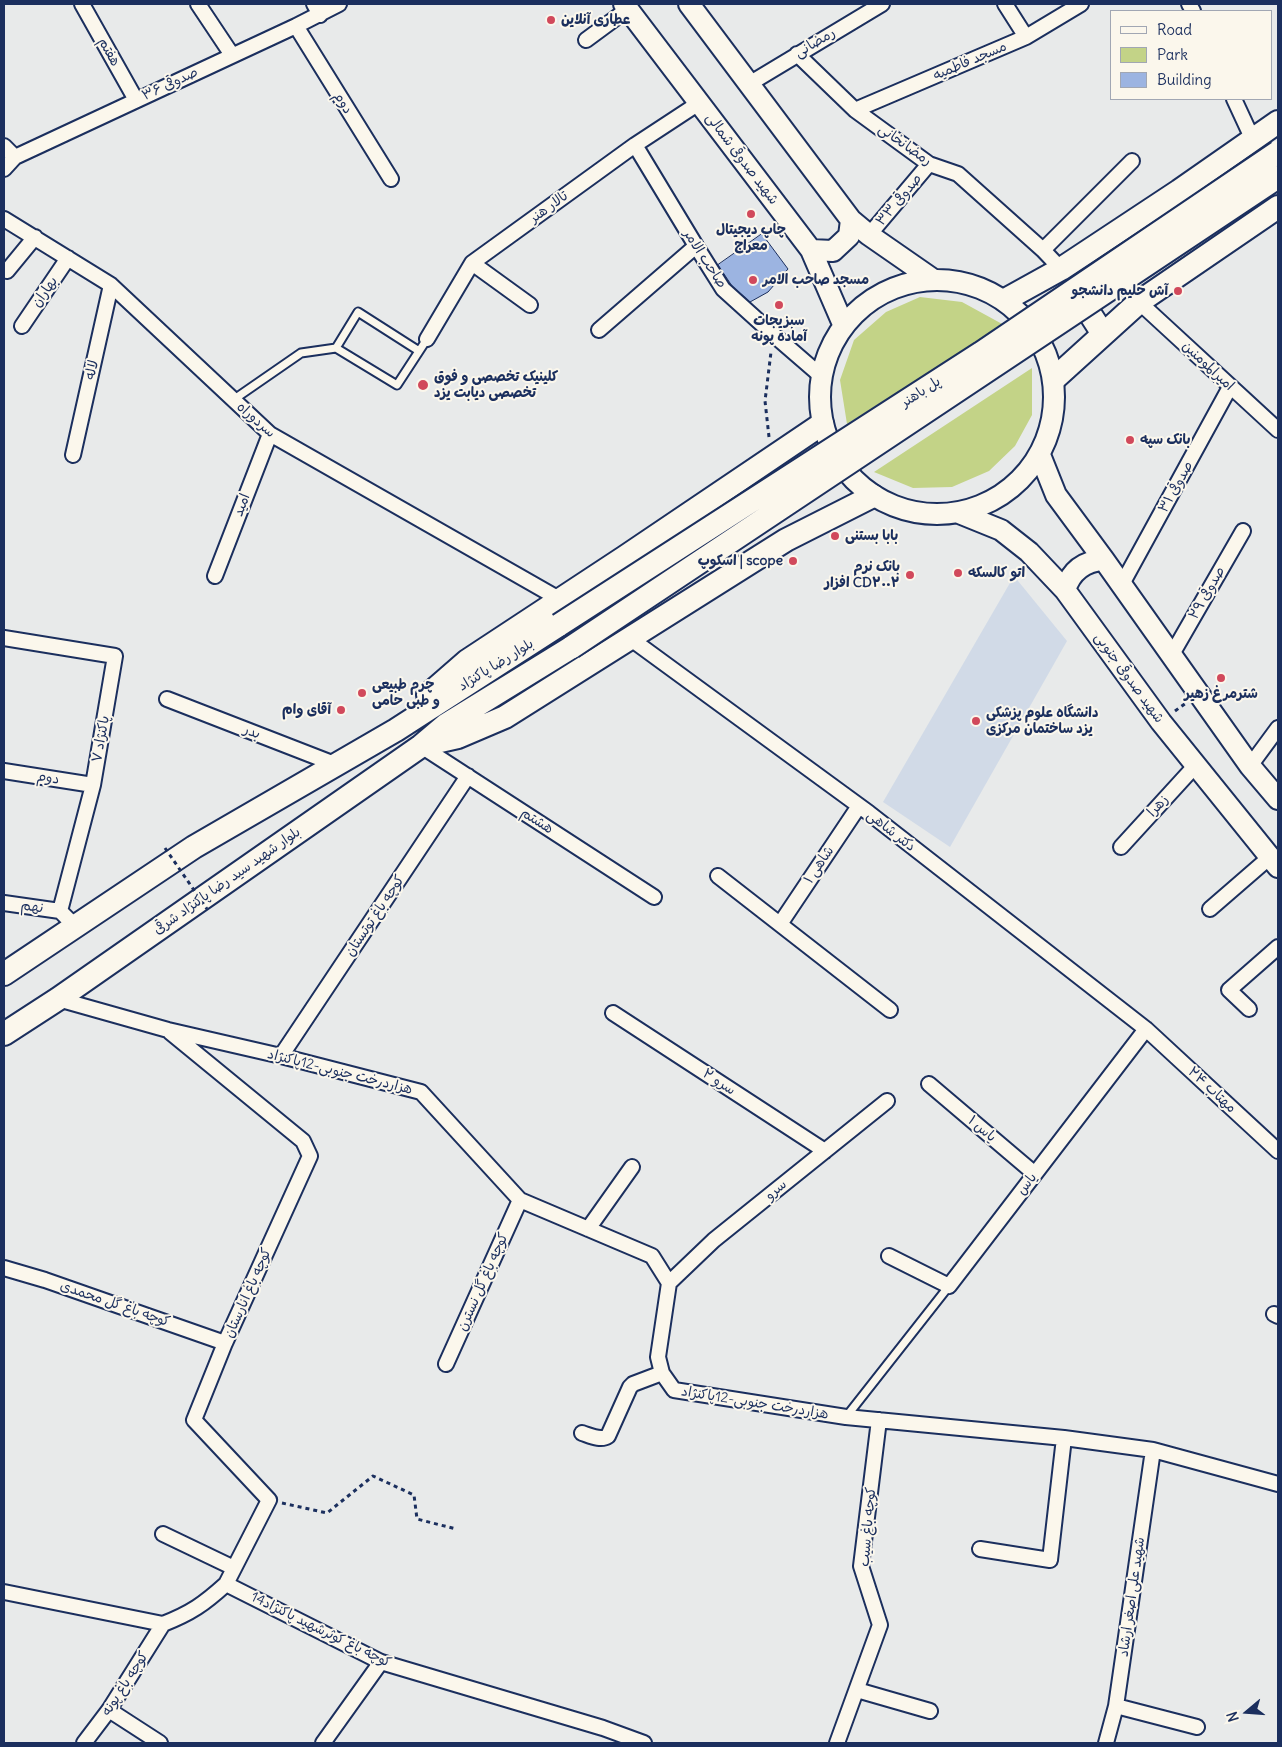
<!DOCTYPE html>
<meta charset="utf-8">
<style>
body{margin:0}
#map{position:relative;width:1282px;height:1747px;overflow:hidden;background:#e8eaea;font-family:Delius,sans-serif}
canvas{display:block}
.frame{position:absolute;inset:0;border:5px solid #1b2f5e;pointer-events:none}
.legend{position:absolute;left:1110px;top:10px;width:162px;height:90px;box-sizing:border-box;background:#fbf7ec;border:1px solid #a1a7b3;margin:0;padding:6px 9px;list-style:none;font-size:15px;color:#1b2f5e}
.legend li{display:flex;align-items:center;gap:10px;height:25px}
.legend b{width:25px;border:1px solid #a1a7b3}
.north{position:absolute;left:1222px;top:1687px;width:50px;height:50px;-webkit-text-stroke:4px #fbf7ec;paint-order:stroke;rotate:252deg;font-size:14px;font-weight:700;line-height:20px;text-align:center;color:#1b2f5e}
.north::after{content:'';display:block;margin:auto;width:18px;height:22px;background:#1b2f5e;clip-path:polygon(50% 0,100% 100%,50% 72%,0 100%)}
</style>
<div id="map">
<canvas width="1282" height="1747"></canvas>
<div class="frame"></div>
<ul class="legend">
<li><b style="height:6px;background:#fbf7ec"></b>Road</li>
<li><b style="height:14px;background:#c3d387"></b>Park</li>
<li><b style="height:14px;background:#9cb4e1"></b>Building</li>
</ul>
<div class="north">N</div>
</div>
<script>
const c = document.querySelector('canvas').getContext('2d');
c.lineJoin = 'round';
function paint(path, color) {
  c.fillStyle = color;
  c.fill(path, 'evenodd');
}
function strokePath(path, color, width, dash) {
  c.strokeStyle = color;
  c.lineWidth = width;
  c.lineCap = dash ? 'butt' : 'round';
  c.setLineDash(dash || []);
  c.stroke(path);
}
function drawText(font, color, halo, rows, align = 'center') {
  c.font = font + ' Delius,"Playpen Sans Arabic",sans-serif';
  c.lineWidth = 4;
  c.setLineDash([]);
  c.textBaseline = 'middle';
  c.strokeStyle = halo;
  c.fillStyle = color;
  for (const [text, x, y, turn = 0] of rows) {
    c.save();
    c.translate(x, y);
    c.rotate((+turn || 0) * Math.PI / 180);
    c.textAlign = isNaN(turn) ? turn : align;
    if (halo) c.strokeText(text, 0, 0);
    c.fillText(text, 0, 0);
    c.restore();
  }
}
const built = new Path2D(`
 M1014 576 1067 641 950 847 883 802Z`);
const green = new Path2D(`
 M920 297 962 302 1004 325 847 424 840 380 854 340 886 312Z
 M1032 368V415L1015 446 989 471 952 487 913 488 874 472Z`);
const building = new Path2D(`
 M762 234 788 269 768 292 750 302 732 286 718 265Z`);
const path = new Path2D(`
 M769 437 765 401 771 352
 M1175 711 1186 703
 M282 1503 327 1513 373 1476 414 1495 417 1519 456 1529`);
const service = new Path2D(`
 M336 348 358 312 419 351
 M233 400 301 353 336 348 397 385 427 339
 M846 1417 949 1286`);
const minor = new Path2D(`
 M82 4 136 100
 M198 4 232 55
 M314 4 320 15
 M1005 4 1026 37
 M1189 4 1193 11
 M296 26 391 179
 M586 40 628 9
 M797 54 855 110 929 164 958 174 1043 250 1061 269
 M749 84 882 4
 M1234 99 1253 140
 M855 110 1026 37 1081 4
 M635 145 696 246 723 289 775 336 820 375
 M4 146 15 157
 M4 169 15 157 296 26 339 4
 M4 219 111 285 270 434 561 600
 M869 235 929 164
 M1043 250 1132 161
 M472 263 530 305
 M7 271 35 237
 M1139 302 1278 430
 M22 326 68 258
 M599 330 696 246
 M427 339 472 263 635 145 699 103
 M73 455 111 285
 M215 576 270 434
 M1121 586 1230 387
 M4 638 115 656 93 785 60 911 75 926
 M631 639 869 813 1146 1029 1278 1151
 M1171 656 1243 531
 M167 699 337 765
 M421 746 654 897
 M1250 766 1278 728
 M4 771 93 785
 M1121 847 1195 766
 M718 876 890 1010
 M4 903 60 911
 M1210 909 1270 857
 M780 924 859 806
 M58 999 168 1030 281 1056 421 1092 520 1200 652 1256 669 1283 658 1357 662 1373 674 1390 846 1417 1064 1438 1153 1450 1278 1484
 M1249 1009 1229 990 1278 947
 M613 1013 825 1151
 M170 1032 303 1141 310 1156 225 1343 194 1420 269 1500 226 1584
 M281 1056 468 776
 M929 1084 1035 1174
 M588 1229 632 1167
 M889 1256 949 1286 1146 1029
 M4 1268 45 1280 225 1343
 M669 1283 714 1240 887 1101
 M1274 1314 1278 1316
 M446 1364 520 1200
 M582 1433C591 1436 601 1441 608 1436L630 1387 633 1384 662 1373
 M163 1534 234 1568
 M980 1549 1050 1560 1064 1438
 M4 1592 163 1624C191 1613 204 1604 226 1584L381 1662 603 1728 644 1743
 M857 1690 930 1711
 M1116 1706 1197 1727
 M109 1710 160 1743
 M84 1743 109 1710 163 1624
 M323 1743 381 1662
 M837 1743 880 1625 861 1566 879 1420
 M1106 1743 1116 1706 1153 1450`);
const secondary = new Path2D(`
 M624 4 811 250 843 324
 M689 4 851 220 869 235 931 278
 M811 250 833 251 849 236 851 220
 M820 397a117 117 0 1 1 234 0a117 117 0 1 1-234 0Z
 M1040 455 1056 495 1104 560 1250 766 1278 799
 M959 513 1001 530 1029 552 1065 590 1161 722 1278 867
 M1065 590C1071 571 1084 561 1104 560`);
const primary = new Path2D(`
 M1074 289 1103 334
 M1005 300 1061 269 1179 191 1278 122
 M1054 379 1139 302 1278 207
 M428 695 467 661 625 557 822 424
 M427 744 458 737 505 717 786 540 873 496
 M4 974 194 847 396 730 559 625
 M4 1034 58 999 421 746 447 724 572 647`);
const pathBridge = new Path2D(`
 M165 848 207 909`);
const primaryBridge = new Path2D(`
 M559 625 981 353 1278 152
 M572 647 1278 177`);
const markers = [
 [551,20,5,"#d1495b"],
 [751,214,5,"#d1495b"],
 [753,280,5,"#d1495b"],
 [1178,291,5,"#d1495b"],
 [779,305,5,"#d1495b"],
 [423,385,6,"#d1495b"],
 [1130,440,5,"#d1495b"],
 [835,536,5,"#d1495b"],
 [793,561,5,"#d1495b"],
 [958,573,5,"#d1495b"],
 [910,575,5,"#d1495b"],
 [1221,678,5,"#d1495b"],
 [362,693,5,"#d1495b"],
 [341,710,5,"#d1495b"],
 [976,721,5,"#d1495b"]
];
const poiNames = [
 ["عطاری آنلاین",561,20],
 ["چاپ دیجیتال",751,230,"center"],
 ["معراج",751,246,"center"],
 ["مسجد صاحب الامر",763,280],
 ["آش حلیم دانشجو",1168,291,"right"],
 ["سبزیجات",779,321,"center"],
 ["آماده پونه",779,337,"center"],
 ["کلینیک تخصصی و فوق",434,377],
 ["تخصصی دیابت یزد",434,393],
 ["بانک سپه",1140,440],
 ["بابا بستنی",845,536],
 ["اسکوپ | scope",783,561,"right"],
 ["بانک نرم",900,567,"right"],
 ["افزار CD۲۰۰۲",900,583,"right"],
 ["اتو کالسکه",968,573],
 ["چرم طبیعی",372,685],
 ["و طبی حامی",372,701],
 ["شترمرغ زهیر",1221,694,"center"],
 ["آقای وام",331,710,"right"],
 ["دانشگاه علوم پزشکی",986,713],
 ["یزد ساختمان مرکزی",986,729]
];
const streetNames = [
 ["رمضانی",815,43,-31],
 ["هفتم",109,52,61],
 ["مسجد فاطمیه",970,61,-23],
 ["صدوقی ۳۶",170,84,-25],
 ["دوم",343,103,58],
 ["رمضانخانی",905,145,35],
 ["شهید صدوقی شمالی",742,159,53],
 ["صدوقی ۳۳",899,200,-50],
 ["تالار هنر",549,207,-36],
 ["صاحب الامر",705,259,57],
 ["بهاران",45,292,-55],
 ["امیرالمومنین",1208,366,43],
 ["لاله",92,370,-77],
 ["پل باهنر",921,392,-33],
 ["سردوراه",256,420,41],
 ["صدوقی ۳۱",1176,487,-61],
 ["امید",242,505,-69],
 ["صدوقی ۲۹",1207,593,-60],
 ["بلوار رضا پاکنژاد",496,665,-32],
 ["شهید صدوقی جنوبی",1129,678,54],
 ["بدر",252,732,21],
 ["پاکنژاد ۷",101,739,-80],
 ["دوم",48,778,9],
 ["زهرا",1158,806,-48],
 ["هشتم",537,821,33],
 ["دکتر شاهی",891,831,38],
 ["شاهی ۱",819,865,-56],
 ["بلوار شهید سید رضا پاکنژاد شرقی",227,881,-35],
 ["نهم",32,907,8],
 ["کوچه باغ توتستان",375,916,-56],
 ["هزاردرخت جنوبی-12پاکنژاد",340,1072,14],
 ["سرو ۲",719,1082,33],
 ["مهتاب ۲۴",1212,1090,43],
 ["یاس ۱",982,1129,40],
 ["یاس",1027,1184,-53],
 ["سرو",776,1190,-39],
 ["کوچه باغ گل نسترن",483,1282,-66],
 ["کوچه باغ انارستان",248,1293,-66],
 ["کوچه باغ گل محمدی",115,1304,19],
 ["هزاردرخت جنوبی-12پاکنژاد",755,1403,9],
 ["کوچه باغ سیب",868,1527,-85],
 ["شهید علی اصغر ارشاد",1132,1597,-82],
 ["کوچه باغ کوثرشهید پاکنژاد14",321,1630,26],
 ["کوچه باغ پونه",125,1684,-57]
];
paint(built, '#d1dae7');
paint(green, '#c3d387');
paint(building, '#9cb4e1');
strokePath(building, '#1b2f5e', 1);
strokePath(service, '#1b2f5e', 11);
strokePath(minor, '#1b2f5e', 18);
strokePath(secondary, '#1b2f5e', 24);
strokePath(primary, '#1b2f5e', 26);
strokePath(path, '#1b2f5e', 3, [4, 4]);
strokePath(service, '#fbf7ec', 7);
strokePath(minor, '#fbf7ec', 14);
strokePath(secondary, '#fbf7ec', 20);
strokePath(primary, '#fbf7ec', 22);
strokePath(primaryBridge, '#1b2f5e', 26, []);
strokePath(pathBridge, '#1b2f5e', 3, [4, 4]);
strokePath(primaryBridge, '#fbf7ec', 22);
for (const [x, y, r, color] of markers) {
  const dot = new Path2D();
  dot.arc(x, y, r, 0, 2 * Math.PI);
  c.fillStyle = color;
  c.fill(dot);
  strokePath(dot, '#fbf7ec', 2);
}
drawText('bold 14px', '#1b2f5e', '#fbf7ec', poiNames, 'left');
drawText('14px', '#1b2f5e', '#fbf7ec', streetNames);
</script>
